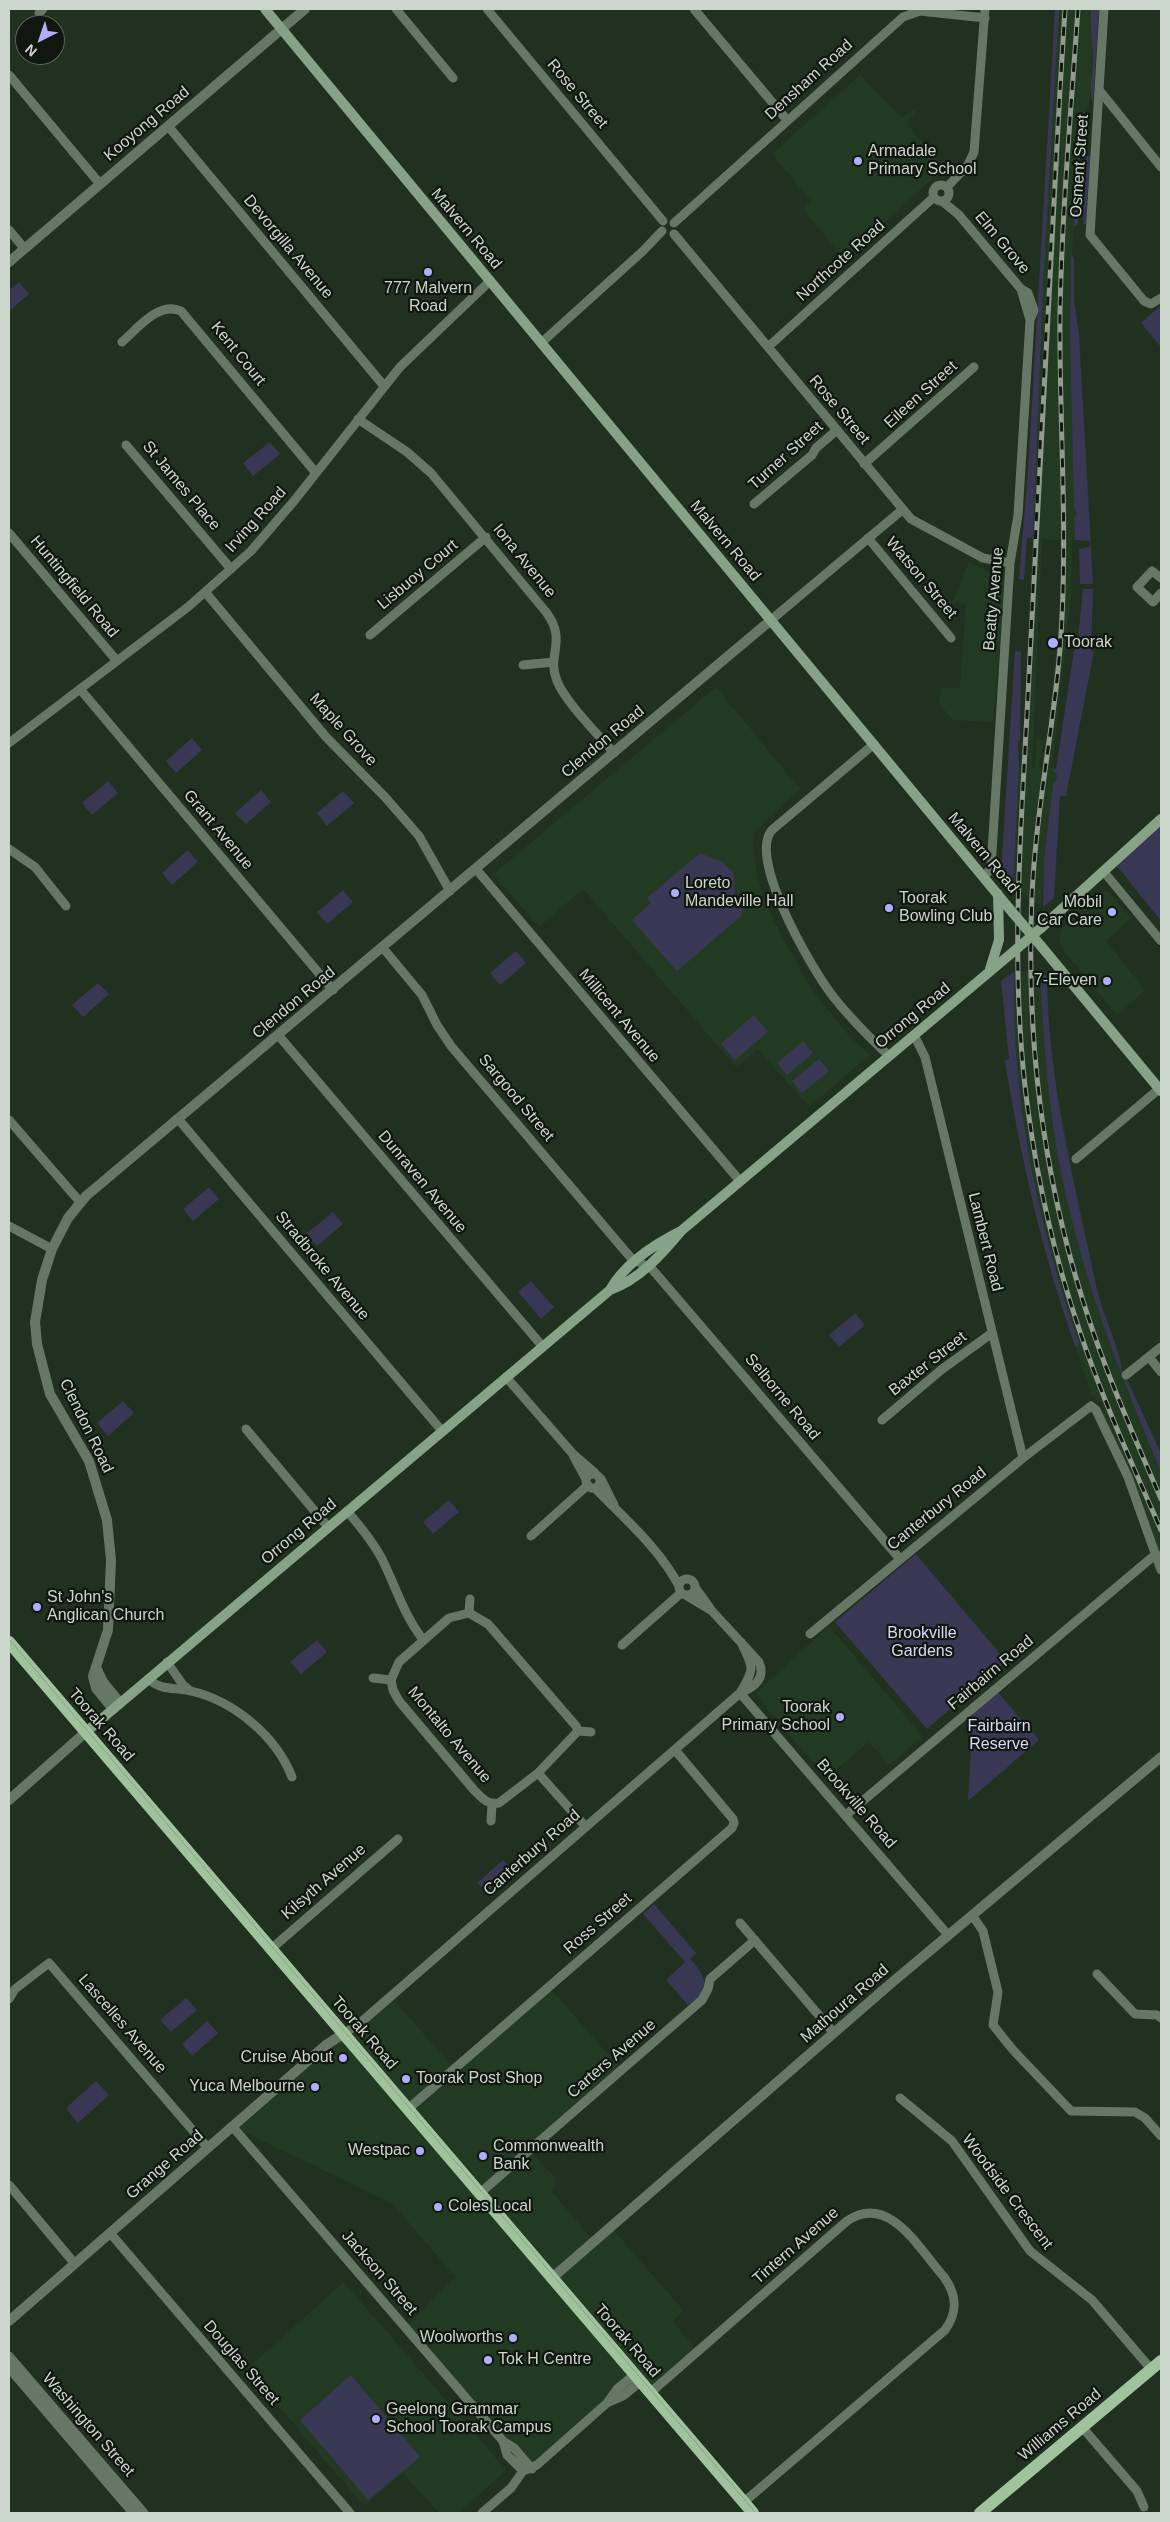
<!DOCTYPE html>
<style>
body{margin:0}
#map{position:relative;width:1170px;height:2522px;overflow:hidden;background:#20311f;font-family:Helvetica,sans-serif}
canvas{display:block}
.frame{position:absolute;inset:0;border:10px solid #ccd7cb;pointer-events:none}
.north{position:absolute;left:15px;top:15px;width:50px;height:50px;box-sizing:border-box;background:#0f170f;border:1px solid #5b645a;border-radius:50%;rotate:221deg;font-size:14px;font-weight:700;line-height:20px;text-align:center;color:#ccd7cb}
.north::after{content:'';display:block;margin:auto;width:18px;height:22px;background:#afaefa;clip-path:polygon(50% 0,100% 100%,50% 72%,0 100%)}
</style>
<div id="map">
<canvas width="1170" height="2522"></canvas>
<div class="frame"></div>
<div class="north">N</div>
</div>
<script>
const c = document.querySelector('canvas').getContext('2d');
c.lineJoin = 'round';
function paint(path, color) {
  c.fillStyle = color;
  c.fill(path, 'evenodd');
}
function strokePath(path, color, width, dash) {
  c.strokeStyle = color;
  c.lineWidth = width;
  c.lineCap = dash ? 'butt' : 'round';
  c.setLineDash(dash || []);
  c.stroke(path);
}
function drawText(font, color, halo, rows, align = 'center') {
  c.font = font + ' Helvetica,sans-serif';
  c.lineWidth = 4.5;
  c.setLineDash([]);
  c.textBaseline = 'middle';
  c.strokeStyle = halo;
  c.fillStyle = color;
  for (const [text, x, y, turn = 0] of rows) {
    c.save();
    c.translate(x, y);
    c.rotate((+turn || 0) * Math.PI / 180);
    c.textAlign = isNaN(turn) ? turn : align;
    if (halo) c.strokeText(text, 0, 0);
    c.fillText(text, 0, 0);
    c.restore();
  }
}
const built = new Path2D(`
 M1059 9H1091L1090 30 1093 50 1090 97 1078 144 1070 297 1074 507 1077 516 1074 518 1075 540 1072 541 1071 599 1052 768 1057 775 1056 781 1053 784 1047 836 1041 906 1013 886 1019 768H1023L1043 288ZM1042 539 1062 540 1058 639 1042 769 1039 768 1043 740 1036 739 1035 768H1032Z
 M860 75 900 116 904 117 913 109 916 112 908 120 907 124 944 168 844 259 803 209 811 201 772 154Z
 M969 562 1005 580 993 722 953 720 939 704 941 688H960L966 605 952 603Z
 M716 687 800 789 755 832 753 842 757 874 763 897 780 933 814 993 850 1037 870 1055 809 1107 758 1049 736 1067 583 889 539 927 495 876 496 872Z
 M1103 891 1109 892 1131 918 1106 941 1145 990 1117 1015 1061 947 1059 940 1062 929Z
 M1040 970 1047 977 1048 1023 1056 1084 1073 1176 1099 1297 1122 1372 1127 1379 1161 1454V1559L1132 1475 1101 1412 1104 1409 1101 1402 1099 1403 1091 1394 1062 1309 1019 1143 1005 1061 1009 1058 1001 981 1013 972Z
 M829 1626 923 1737 889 1765 869 1742 826 1778 758 1698 757 1692Z
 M548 1986 622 2070 530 2150 556 2179 552 2192 594 2241 611 2227 683 2310 673 2322 698 2351 650 2393 640 2382 532 2469 503 2441 406 2327 455 2277 393 2204 232 2126 390 1996 454 2068Z
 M344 2282 506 2470 459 2513H439L403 2473 364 2506 247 2369Z`);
const green = new Path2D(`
 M1055 9H1059L1043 288 1033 538H1027L1024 580 1019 579 1028 472Z
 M1091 9H1099L1093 104C1087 88 1094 70 1093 52 1091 38 1090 24 1091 9Z
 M1078 144H1080L1078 224 1074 227Z
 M1086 156H1090L1086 224H1083Z
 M1071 254 1074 258V301L1079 334 1093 584H1080L1079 549 1089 547 1090 541 1075 540 1074 518 1077 515 1074 507 1070 334Z
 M19 282 29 294 9 311V290Z
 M1161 305V347L1141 323Z
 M270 442 280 454 253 476 243 463Z
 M1083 589H1093L1091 651H1094L1066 796H1060L1054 898 1043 907 1044 860 1053 784 1056 781 1057 775 1052 768 1056 769 1074 650 1077 649Z
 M1015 651 1021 652 1020 740 1018 741 1019 768 1013 886 1002 868V857Z
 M192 738 202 750 176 773 166 761Z
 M108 781 118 793 92 815 82 803Z
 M261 790 271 802 246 824 235 813Z
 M343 791 354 803 327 826 317 813Z
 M1161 823V921L1116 865Z
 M188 850 198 862 172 885 162 873Z
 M700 853 722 862 731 870 734 876 735 893 743 910 741 916 677 971 632 920 651 903 647 898Z
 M343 890 353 902 327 924 317 912Z
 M516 951 526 963 500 985 490 973Z
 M1040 970 1047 977C1048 1083 1075 1187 1097 1290 1103 1315 1121 1351 1122 1372L1127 1379 1161 1454V1471C1117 1368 1077 1263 1057 1151 1047 1091 1043 1030 1040 970Z
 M1014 972C1011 1099 1038 1225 1079 1344L1076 1347C1042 1255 1021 1158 1005 1061L1009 1058 1001 981Z
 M98 983 109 994 83 1017 72 1005Z
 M754 1015 768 1032 735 1060 721 1044Z
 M803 1041 813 1053 787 1075 777 1063Z
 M819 1059 829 1071 802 1093 792 1081Z
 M209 1187 219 1199 193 1221 183 1209Z
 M333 1212 343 1224 317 1246 306 1234Z
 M531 1281 554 1307 541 1319 518 1292Z
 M855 1313 865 1325 839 1347 829 1335Z
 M123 1401 134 1413 108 1436 97 1423Z
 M449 1500 459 1512 433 1534 423 1522Z
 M916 1554 1006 1661 927 1729 835 1622Z
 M317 1640 327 1652 301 1674 290 1662Z
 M997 1691 1039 1740 968 1801 973 1711Z
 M503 1860 515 1872 489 1895 477 1883Z
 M654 1904 696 1953 690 1959C700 1969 713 1986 697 1999 695 2001 691 2002 688 2005L666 1980 685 1962 643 1914Z
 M186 1998 197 2010 171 2032 160 2020Z
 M207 2021 218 2033 192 2056 182 2044Z
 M96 2081 109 2095 78 2123 66 2108Z
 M351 2375 420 2457 368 2500 300 2420Z`);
const minor = new Path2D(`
 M396 9 453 78
 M487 9 663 221
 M694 9 787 120
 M1104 9 1090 235 1144 301 1151 304 1161 298
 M39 13 43 9
 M9 75 100 184
 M1100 91 1161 167
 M168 126 384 386
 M933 193a8 8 0 1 1 16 0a8 8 0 1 1-16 0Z
 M947 187 968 165 974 152 985 9
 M942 201 959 215 1021 289 1028 293 1034 310 1030 320
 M674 223 903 17 920 11 985 18
 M9 230 24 248
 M674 234 911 519 983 558 1010 563
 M122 342C138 328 159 301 181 311L316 473
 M541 343 643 251 662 231
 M768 347 934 197
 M358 419 407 452 431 473 546 612C568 641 546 655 557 681 566 703 598 734 614 753
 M126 445 231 569
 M864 464 974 367
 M754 504 812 455 816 448 837 430
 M9 533 117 661
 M868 538 951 638
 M1161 578 1152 571 1137 587 1153 602 1161 593
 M206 593 326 737 385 797 419 836 450 891
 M771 620 902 510
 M370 635 486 537
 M523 665 554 662
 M80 689 333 990
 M9 743 188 607 251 551 294 501 400 367 490 281
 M874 744 772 830C747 858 812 969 832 995 849 1017 869 1037 889 1056
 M9 849 35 867 66 906
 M476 869 740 1181
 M1104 872 1161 941
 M984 877 991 868 1010 563 1018 515 1030 320 1021 289
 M383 948 422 995 437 1025 451 1046 631 1258 652 1269 900 1559
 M914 1035 925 1057 1023 1458
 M279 1036 543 1347
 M9 1120 80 1202
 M179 1120 442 1431
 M1076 1159 1159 1089
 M9 1226 52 1249
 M1149 1357 1161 1372
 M1126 1375 1161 1347
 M506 1377 573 1454 595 1473
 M882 1420 941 1370 992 1333
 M246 1429 328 1527
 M573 1455 586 1479
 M586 1481a7 7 0 1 1 14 0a7 7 0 1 1-14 0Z
 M601 1479 614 1505
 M595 1488C624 1518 660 1549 679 1586
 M347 1511C360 1526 374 1543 383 1561 397 1590 403 1613 423 1640
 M531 1536 588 1485
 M679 1587a8 8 0 1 1 16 0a8 8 0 1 1-16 0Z
 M695 1587 712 1611 759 1662C766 1678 755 1687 740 1693
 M687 1596 712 1611
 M469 1613 488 1624 576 1726 578 1731 538 1773 499 1803C487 1805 482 1798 474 1790L399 1701 393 1690 391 1680 399 1662 449 1618Z
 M469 1613 470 1599
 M810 1634 1023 1458 1091 1406 1096 1410 1128 1477 1161 1570
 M622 1645 681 1593
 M167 1662 183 1685 190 1691
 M373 1678 391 1680
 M149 1679C160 1691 175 1687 191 1691 234 1701 276 1736 292 1777
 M740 1693 948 1935
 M578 1731 591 1732
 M538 1773 585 1826
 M846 1815 1156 1554
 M491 1821 492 1804
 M972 1915 983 1931 998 1992 993 2025 1013 2050 1071 2111 1135 2112 1145 2118 1161 2136
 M740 1923 834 2033
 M271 1949 398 1839
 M1097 1974 1135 2014 1157 2015 1161 2018
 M9 1999 15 1989 49 1963 207 2147
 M343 2034 360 2023 740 1693C756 1668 753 1667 741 1642
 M900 2098 952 2141 1030 2251 1092 2300 1151 2369
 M408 2109 732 1828 734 1823 733 1819 675 1750
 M232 2126 503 2441 514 2448 532 2469
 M9 2185 75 2264
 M480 2193 702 2000 708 1989 710 1979 755 1940
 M110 2233 350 2513
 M9 2356 144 2513
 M9 2368 133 2513
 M650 2393 847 2221C889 2192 919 2249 944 2277 957 2295 958 2312 945 2330L744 2502
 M607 2403 623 2396 640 2382
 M1082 2427 1137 2491 1144 2507
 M503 2441 507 2455 523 2471
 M482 2513 511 2488 523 2471 537 2465 607 2403 617 2389 634 2375`);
const tertiary = new Path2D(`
 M9 262 305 9
 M96 1667 103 1682 120 1703
 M113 1709 96 1688 93 1676 108 1630 111 1560 107 1520 89 1461 50 1394 37 1344 35 1322 42 1280 52 1249 68 1218 86 1196 771 620
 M9 1800 86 1732
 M552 2278 889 1985 1161 1757
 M9 2321 326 2045 343 2034`);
const secondary = new Path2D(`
 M265 9 1013 913
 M1041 928 1161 819
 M1041 946 1161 1091
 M990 969 999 940 998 894
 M610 1290C639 1280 662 1254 681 1231L1013 952
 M86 1732 610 1290C625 1263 653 1245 681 1231`);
const primary = new Path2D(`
 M9 1642 753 2513
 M980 2513 1161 2361`);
const tram = new Path2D(`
 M262 9 1161 1095
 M9 1639 756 2513`);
const rail = new Path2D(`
 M1065 9C1051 231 1039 453 1029 676 1022 820 1008 966 1028 1110 1038 1184 1055 1258 1079 1329 1102 1398 1132 1464 1161 1530
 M1078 9C1071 110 1062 211 1060 312 1059 414 1067 515 1062 617 1058 710 1036 802 1032 896 1026 1033 1042 1171 1083 1301 1104 1369 1133 1434 1161 1499`);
const secondaryBridge = new Path2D(`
 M1013 913 1041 946
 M1013 952 1041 928`);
const markers = [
 [858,161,5,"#afaefa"],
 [428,272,5,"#afaefa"],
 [1053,643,6,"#afaefa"],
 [675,893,5,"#afaefa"],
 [889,908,5,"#afaefa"],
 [1112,912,5,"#afaefa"],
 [1107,981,5,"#afaefa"],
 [37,1607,5,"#afaefa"],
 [840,1717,5,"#afaefa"],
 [343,2058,5,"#afaefa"],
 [406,2079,5,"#afaefa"],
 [315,2087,5,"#afaefa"],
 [420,2151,5,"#afaefa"],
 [483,2156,5,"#afaefa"],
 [438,2207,5,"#afaefa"],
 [513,2338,5,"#afaefa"],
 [488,2360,5,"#afaefa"],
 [376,2419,5,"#afaefa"]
];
const streetNames = [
 ["Densham Road",809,80,-42],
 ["Rose Street",577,94,50],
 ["Kooyong Road",147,124,-40],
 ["Osment Street",1080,166,-86],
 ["Malvern Road",466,229,50],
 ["Elm Grove",1002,243,50],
 ["Devorgilla Avenue",288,247,50],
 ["Northcote Road",841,261,-42],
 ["Kent Court",238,354,51],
 ["Eileen Street",921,395,-42],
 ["Rose Street",839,410,50],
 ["Turner Street",786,456,-42],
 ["St James Place",181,486,50],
 ["Irving Road",256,520,-48],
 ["Malvern Road",725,541,50],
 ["Iona Avenue",524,561,51],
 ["Lisbuoy Court",418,575,-40],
 ["Watson Street",921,578,50],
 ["Huntingfield Road",74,587,50],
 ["Beatty Avenue",994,599,-85],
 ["Maple Grove",343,730,48],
 ["Clendon Road",603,742,-40],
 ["Grant Avenue",218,830,50],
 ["Malvern Road",983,853,50],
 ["Clendon Road",294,1003,-40],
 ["Millicent Avenue",619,1016,50],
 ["Orrong Road",913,1016,-40],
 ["Sargood Street",516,1098,50],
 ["Dunraven Avenue",422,1182,50],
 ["Lambert Road",985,1242,76],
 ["Stradbroke Avenue",322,1266,50],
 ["Baxter Street",928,1364,-38],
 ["Selborne Road",782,1397,50],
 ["Clendon Road",86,1426,64],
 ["Canterbury Road",937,1509,-39],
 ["Orrong Road",299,1532,-40],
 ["Fairbairn Road",991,1673,-40],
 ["Toorak Road",101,1725,49],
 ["Montalto Avenue",449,1735,50],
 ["Brookville Road",856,1804,49],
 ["Canterbury Road",532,1853,-41],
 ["Kilsyth Avenue",324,1882,-41],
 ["Ross Street",598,1924,-41],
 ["Mathoura Road",845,2004,-41],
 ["Lascelles Avenue",122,2024,49],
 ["Toorak Road",364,2033,49],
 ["Carters Avenue",612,2059,-41],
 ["Grange Road",165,2165,-41],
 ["Woodside Crescent",1007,2192,53],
 ["Tintern Avenue",796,2246,-41],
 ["Jackson Street",379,2273,49],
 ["Toorak Road",627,2341,49],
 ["Douglas Street",241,2363,49],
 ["Washington Street",88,2425,49],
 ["Williams Road",1060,2425,-40]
];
const poiNames = [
 ["Armadale",868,152],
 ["Primary School",868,170],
 ["777 Malvern",428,289,"center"],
 ["Road",428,307,"center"],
 ["Toorak",1064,643],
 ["Loreto",685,884],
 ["Mandeville Hall",685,902],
 ["Toorak",899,899],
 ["Bowling Club",899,917],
 ["Mobil",1102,903,"right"],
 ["Car Care",1102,921,"right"],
 ["7-Eleven",1097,981,"right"],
 ["St John's",47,1598],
 ["Anglican Church",47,1616],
 ["Toorak",830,1708,"right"],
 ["Primary School",830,1726,"right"],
 ["Cruise About",333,2058,"right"],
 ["Toorak Post Shop",416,2079],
 ["Yuca Melbourne",305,2087,"right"],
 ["Commonwealth",493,2147],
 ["Bank",493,2165],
 ["Westpac",410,2151,"right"],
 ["Coles Local",448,2207],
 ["Woolworths",503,2338,"right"],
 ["Tok H Centre",498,2360],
 ["Geelong Grammar",386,2410],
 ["School Toorak Campus",386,2428]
];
const parkNames = [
 ["Brookville",922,1634],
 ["Gardens",922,1652],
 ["Fairbairn",999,1727],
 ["Reserve",999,1745]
];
paint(built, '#233a22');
paint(green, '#383854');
strokePath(minor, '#677766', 9);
strokePath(tertiary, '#677766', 10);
strokePath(secondary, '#87a286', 10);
strokePath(primary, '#a0c39e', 12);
strokePath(tram, '#8f9c8e', 1);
strokePath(rail, '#8f9c8e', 5);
strokePath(rail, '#0f170f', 3, [9]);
strokePath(secondaryBridge, '#87a286', 10);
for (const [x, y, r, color] of markers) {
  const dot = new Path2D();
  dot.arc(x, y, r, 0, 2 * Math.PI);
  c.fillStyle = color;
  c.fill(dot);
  strokePath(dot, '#0f170f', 2);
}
drawText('16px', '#ccd7cb', '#0f170f', streetNames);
drawText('16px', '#ccd7cb', '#0f170f', poiNames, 'left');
drawText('16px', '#d9daf8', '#0f170f', parkNames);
</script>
